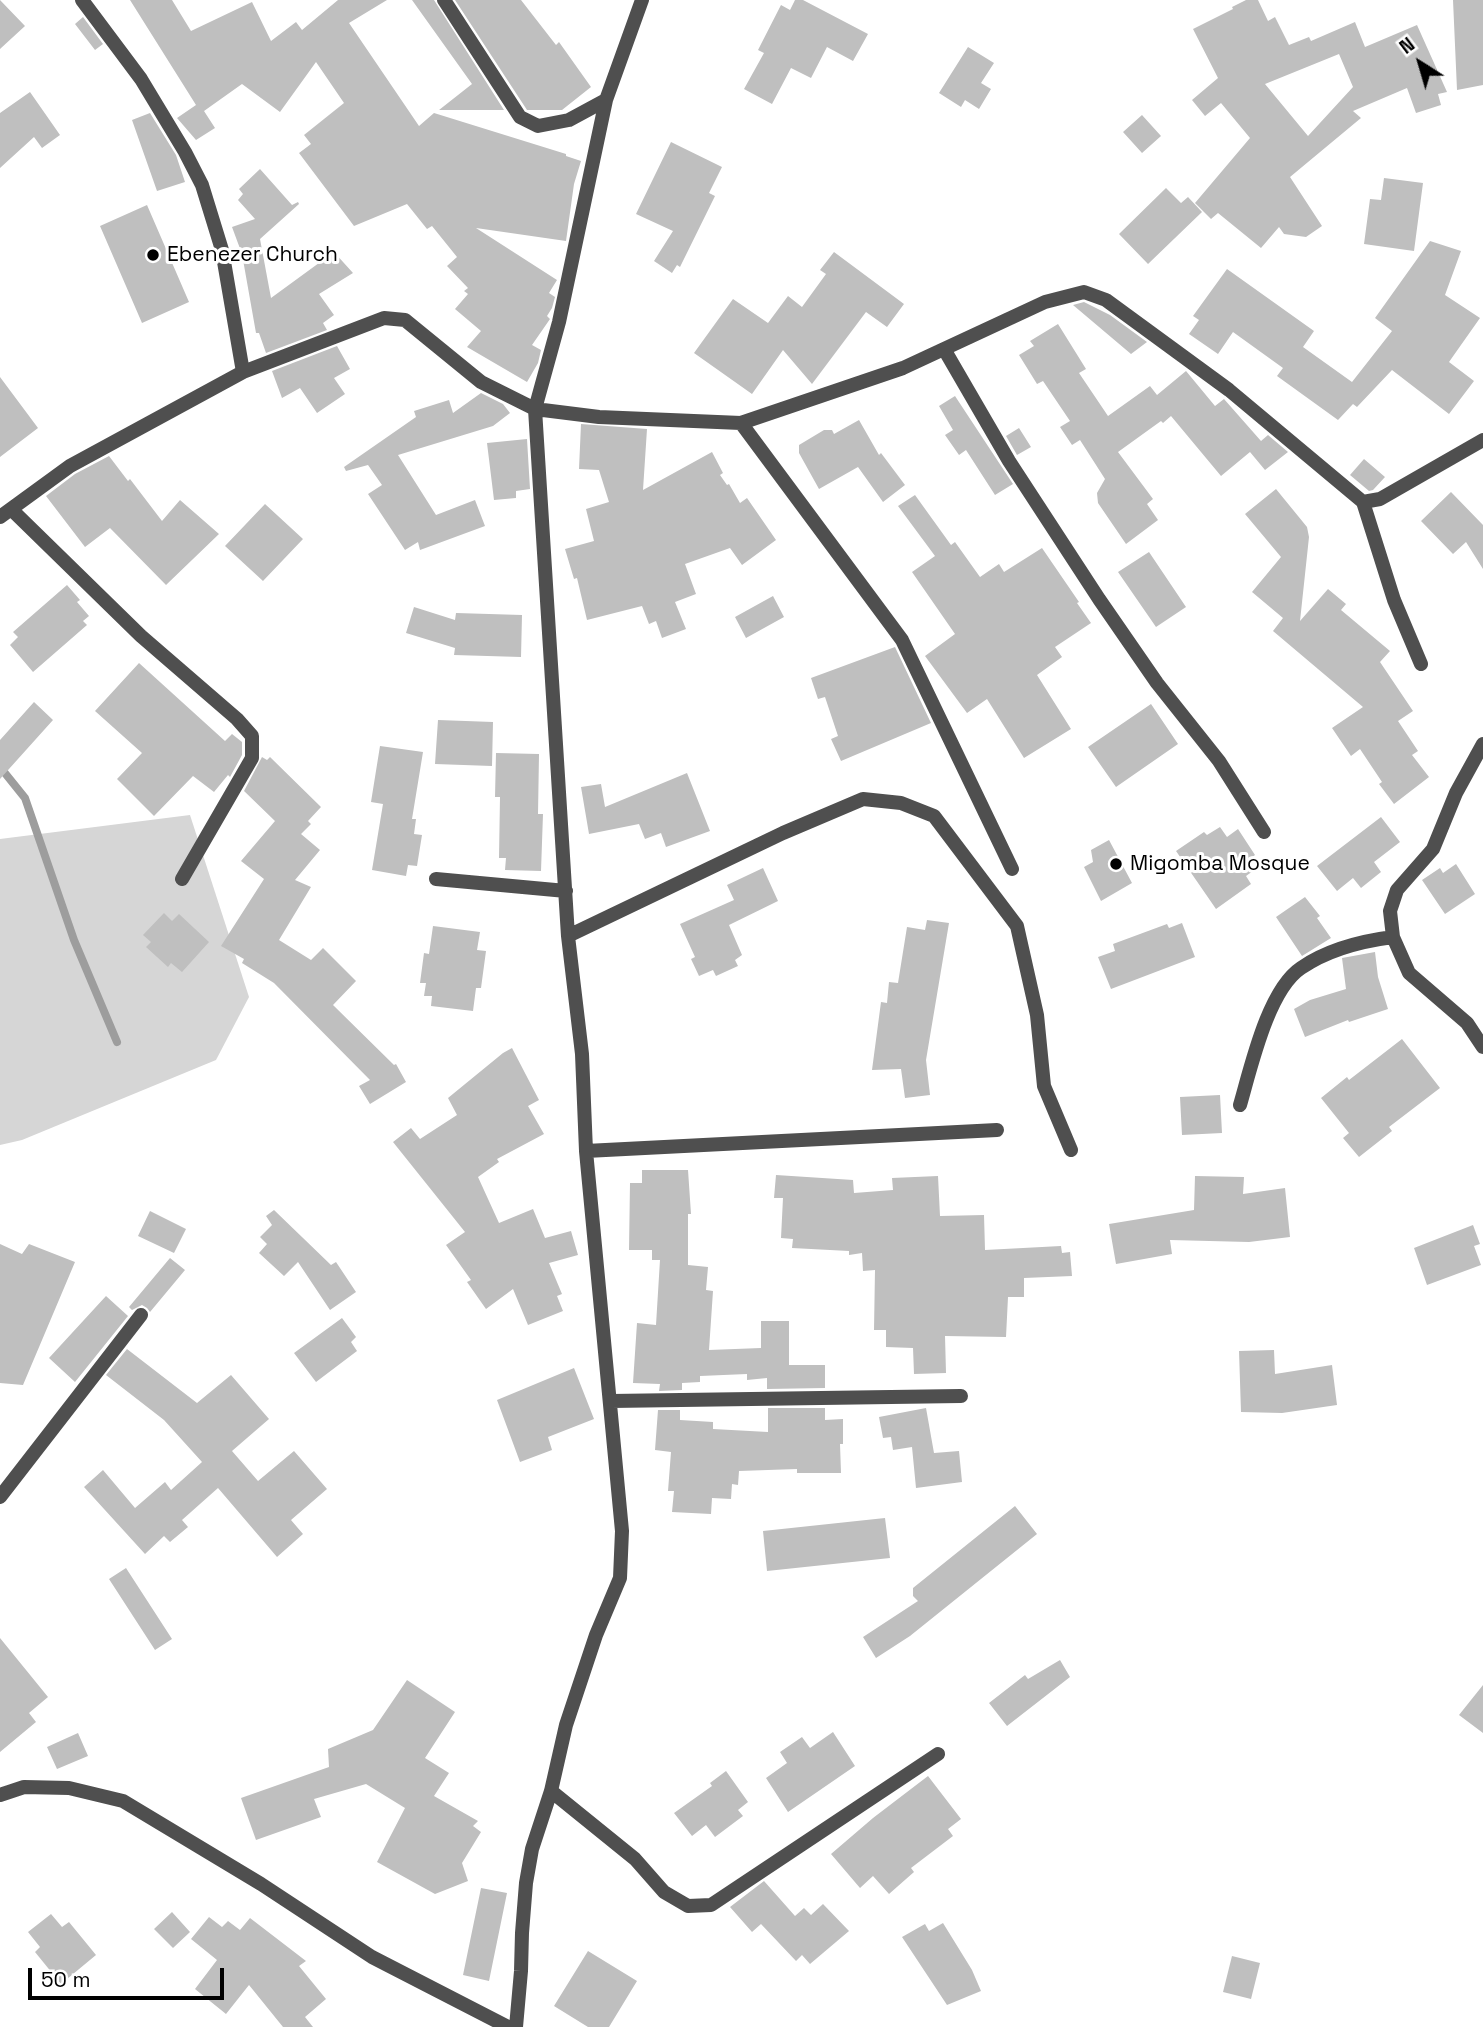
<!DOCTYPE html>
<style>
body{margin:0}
#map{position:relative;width:1483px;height:2027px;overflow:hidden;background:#fff;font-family:"Space Grotesk",sans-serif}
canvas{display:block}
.north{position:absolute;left:1385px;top:28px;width:70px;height:70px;-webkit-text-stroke:5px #fff;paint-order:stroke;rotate:323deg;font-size:19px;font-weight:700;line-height:28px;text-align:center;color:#000}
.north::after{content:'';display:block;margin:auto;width:24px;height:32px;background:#000;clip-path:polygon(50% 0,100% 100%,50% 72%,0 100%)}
.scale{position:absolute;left:28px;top:1968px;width:196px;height:32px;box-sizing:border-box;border:4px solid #000;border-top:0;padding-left:9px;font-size:21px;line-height:24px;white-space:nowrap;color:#000;-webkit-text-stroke:5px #fff;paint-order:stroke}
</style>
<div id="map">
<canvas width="1483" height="2027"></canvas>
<div class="north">N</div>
<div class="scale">50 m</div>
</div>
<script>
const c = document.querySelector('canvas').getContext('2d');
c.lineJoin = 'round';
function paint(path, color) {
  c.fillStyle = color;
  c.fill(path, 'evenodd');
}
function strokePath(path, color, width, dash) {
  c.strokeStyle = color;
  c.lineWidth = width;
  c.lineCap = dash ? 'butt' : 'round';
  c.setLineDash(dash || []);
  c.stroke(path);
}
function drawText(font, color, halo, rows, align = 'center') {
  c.font = font + ' "Space Grotesk",sans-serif';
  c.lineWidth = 6;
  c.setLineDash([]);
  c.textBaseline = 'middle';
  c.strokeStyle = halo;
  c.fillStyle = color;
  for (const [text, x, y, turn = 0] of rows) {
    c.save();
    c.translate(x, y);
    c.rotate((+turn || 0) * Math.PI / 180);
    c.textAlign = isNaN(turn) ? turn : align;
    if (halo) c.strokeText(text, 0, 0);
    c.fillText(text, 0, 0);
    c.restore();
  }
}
const green = new Path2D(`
 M190 815 249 997 216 1060 22 1140 0 1145V839Z`);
const stream = new Path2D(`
 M0 767 25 798 74 940 117 1042`);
const building = new Path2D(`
 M0 0 25 26 0 49Z
 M130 0H172L191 31 252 2 271 41 296 22 302 30 338 0H387L349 23 419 126 434 113 566 154V156L581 161 574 184 566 241 476 228 557 280 549 293 555 297 552 308 547 316 550 319 532 345 541 350 538 363 527 382 467 347 481 331 455 309 468 294 464 291 468 288 447 266 457 257 432 226 427 229 407 204 354 226 299 153 311 144 304 135 344 103 316 62 280 112 242 84 204 111 215 128 196 140 177 118 196 105Z
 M412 0H434L504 110H439L472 84Z
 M455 0H521L556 45 559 42 591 87 562 110H527Z
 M795 0H803L868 34 853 61 827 47 811 78 791 68 772 104 744 89 764 53 758 50 781 5 790 10Z
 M1246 0H1258L1268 21 1275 17 1289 45 1309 37 1311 41 1355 22 1365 47 1417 25 1447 92 1438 94 1441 105 1416 113 1407 88 1353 111 1361 118 1290 177 1322 226 1306 237 1284 234 1279 227 1261 248 1218 213 1211 219 1195 203 1250 138 1221 103 1205 116 1192 100 1218 78 1193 29 1233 9 1232 7ZM1339 54 1353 87 1308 136 1265 84Z
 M1453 0H1483V85L1457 90Z
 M83 17 103 44 95 50 75 24Z
 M968 47 994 63 981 83 991 89 979 109 965 100 961 107 939 93Z
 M30 92 60 135 42 148 34 137 0 168V113Z
 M150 113 176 155 185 182 157 191 132 120Z
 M1142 115 1161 136 1142 153 1123 132Z
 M671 142 722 167 709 193 715 196 680 267 677 265 672 273 654 261 673 231 636 214Z
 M260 169 292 205 298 202 299 204 260 239 271 298 334 252 353 273 319 294 334 315 323 323 327 330 266 353 259 333H256L242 254 232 227 255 219 238 200 243 194 239 189Z
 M1384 178 1423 183 1414 251 1364 244 1370 199 1381 200Z
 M1166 188 1181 203 1188 197 1202 212 1148 264 1119 234Z
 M147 205 189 302 142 323 100 226Z
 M1430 241 1461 251 1445 295 1480 318 1449 362 1474 381 1449 414 1392 370 1357 407 1353 404 1338 420 1277 376 1283 368 1233 332 1218 354 1189 334 1199 320 1193 316 1227 269 1314 331 1303 347 1352 382 1392 331 1375 318Z
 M834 252 904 304 887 327 866 312 812 384 783 350 752 394 694 353 733 299 768 323 788 296 802 307 826 274 820 270Z
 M1084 302 1110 315 1147 342 1131 354 1073 305Z
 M1058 324 1086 369 1079 373 1108 416 1150 386 1157 395 1186 371 1215 406 1224 399 1261 441 1268 435 1288 452 1265 470 1250 452 1221 476 1171 416 1163 423 1161 421 1118 452 1153 499 1147 504 1158 520 1126 544 1098 503 1097 493 1105 479 1080 440 1072 445 1060 427 1070 421 1043 381 1037 384 1019 355 1034 346 1030 341Z
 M337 346 350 369 334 378 345 394 317 413 300 388 282 398 272 371Z
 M0 377 38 428 0 457Z
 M481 393 503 404 510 413 493 426 398 455 436 515 475 500 485 526 420 550 418 542 405 550 368 494 382 485 368 465 346 471 344 467 416 417 414 411 449 400 453 413Z
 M955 396 1013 484 995 495 966 450 959 455 945 435 953 430 939 406Z
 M859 420 879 455 881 453 905 485 883 502 858 467 819 489 799 453V445L824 430H832L834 434Z
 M581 424 647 429 643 490 712 452 723 473 720 475 727 485 729 484 740 503 747 498 776 540 742 565 730 548 685 564 696 594 675 602 686 629 662 638 656 621 649 624 642 606 587 620 577 578 574 579 565 549 594 541 586 509 609 502 599 470 579 469Z
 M1019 428 1031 447 1017 455 1006 436Z
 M527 439 530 489 516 491V498L494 500 487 443Z
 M109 456 128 481 130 479 162 521 180 500 219 534 166 585 110 528 85 547 46 496 75 474Z
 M1364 459 1385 477 1373 490 1369 491 1350 475Z
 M1276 489 1307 527 1309 537 1300 621 1328 589 1346 604 1341 610 1390 651 1380 662 1413 711 1398 721 1418 751 1412 755 1429 777 1394 804 1379 784 1382 782 1360 749 1351 756 1332 728 1363 707 1273 631 1283 618 1252 592 1281 557 1245 514Z
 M1451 492 1483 525V569L1466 542 1453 554 1421 521Z
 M915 495 951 545 955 542 980 577 999 564 1004 572 1042 548 1079 602 1077 603 1091 623 1055 647 1062 657 1037 675 1071 729 1024 758 987 699 967 713 925 656 955 634 912 572 935 556 898 506Z
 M265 504 303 539 263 581 225 546Z
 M1149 552 1186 607 1156 627 1118 572Z
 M67 585 80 600 77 602 89 616 83 621 87 625 33 672 10 645 18 637 13 632Z
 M773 596 784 617 746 638 735 617Z
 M414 607 455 620 456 613 522 615 521 657 454 655 455 648 406 633Z
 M895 647 931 723 841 761 831 739 838 736 825 697 818 699 811 678Z
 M139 663 225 741 232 734 242 742V755L230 777 228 775 214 792 193 776 154 816 117 779 142 753 95 711Z
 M34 702 53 720 0 779V740Z
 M1151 704 1178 744 1116 787 1088 747Z
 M438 720 493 722 492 766 435 764Z
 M380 746 423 752 412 819H416L414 834 422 835 417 866 408 865 406 876 372 870 383 804 371 802Z
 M496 753 539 754 538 814H543L541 871 505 870 506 858H499L500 797H495Z
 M262 757 267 760 270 757 321 807 308 821 311 824 301 834 320 850 295 880 311 887 279 940 311 960 323 948 356 981 333 1005 394 1065 396 1064 406 1082 370 1104 359 1086 370 1080 274 983 242 963 244 959 221 946 264 879 241 861 275 821 244 791Z
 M687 773 710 831 666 847 661 833 645 839 639 824 589 834 581 787 601 784 605 807Z
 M1381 817 1400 842 1374 862 1381 872 1361 888 1353 878 1337 891 1317 866Z
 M1220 827 1227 837 1238 829 1255 855 1247 861 1253 871 1246 876 1251 884 1216 909 1176 851 1204 832 1207 835Z
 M1109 840 1132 883 1101 901 1084 867 1093 862 1091 850Z
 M1456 864 1475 894 1445 914 1422 880 1440 868 1443 873Z
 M763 868 778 901 729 925 742 955 735 960 738 966 716 976 713 970 699 976 691 959 695 957 680 924 734 900 727 885Z
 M1305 897 1320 916 1317 918 1331 938 1302 956 1276 917Z
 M164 913 172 921 179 914 209 942 182 972 171 963 168 967 146 947 151 942 143 935Z
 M927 920 949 923 926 1060 930 1095 905 1098 901 1069 872 1070 881 1002 887 1003 889 982 898 983 907 927 925 930Z
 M1182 923 1195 957 1111 989 1098 957 1115 951 1113 944 1167 924 1169 928Z
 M433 926 480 932 477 950 486 951 481 988H476L473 1011 431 1006 432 996H424L426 983H420L424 953 429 954Z
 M1375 952 1378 977 1388 1009 1349 1022 1348 1020 1305 1037 1294 1009 1310 1000 1346 989 1342 958Z
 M1402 1039 1440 1088 1389 1127 1392 1131 1359 1157 1343 1138 1349 1133 1321 1098 1347 1077 1349 1080Z
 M512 1048 539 1100 528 1106 544 1134 497 1159 499 1162 478 1177 499 1223 533 1209 545 1238 571 1231 578 1255 549 1263 562 1294 557 1296 563 1311 528 1325 513 1289 486 1309 467 1282 471 1280 446 1245 465 1232 393 1142 411 1128 420 1139 457 1115 448 1098 503 1053Z
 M1220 1095 1222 1133 1182 1135 1180 1097Z
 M642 1170H688L691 1214H688V1265L708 1267 706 1290 713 1291 709 1350 761 1348V1321H789V1365H825V1388L767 1389V1378L747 1380V1374L700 1376V1382L682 1383V1390L659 1391 660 1384 633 1383 637 1323 656 1325 660 1260H652V1250H629L630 1183H642Z
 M776 1175 853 1180 854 1193 893 1190 892 1178 938 1176 940 1216 984 1215 985 1250 1061 1246 1062 1253 1070 1252 1072 1276 1024 1278V1297H1008L1006 1337 945 1336 946 1373 914 1374 913 1348 886 1347V1330H874L875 1270 863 1271 862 1253 849 1255V1251L792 1248 793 1239 781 1238 783 1198H774Z
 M1195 1176 1244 1177 1243 1194 1285 1188 1290 1237 1249 1242 1170 1240 1172 1254 1116 1264 1109 1224 1194 1210Z
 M274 1210 331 1265 336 1262 356 1292 330 1310 298 1262 284 1276 259 1253 267 1244 260 1237 272 1225 266 1216Z
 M150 1211 186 1229 174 1253 138 1236Z
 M1473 1225 1480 1244 1474 1246 1481 1265 1427 1285 1414 1248Z
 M0 1244 22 1254 29 1244 75 1262 23 1385 0 1383Z
 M170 1258 185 1270 150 1312 147 1308 142 1305 132 1310 129 1307Z
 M106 1296 128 1316 75 1382 49 1358Z
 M342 1318 356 1337 351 1342 357 1351 316 1382 294 1353Z
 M127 1349 197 1403 231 1375 269 1419 232 1451 258 1481 294 1451 327 1489 291 1520 303 1534 277 1557 218 1488 182 1520 188 1527 170 1542 164 1536 145 1554 84 1487 103 1470 135 1508 165 1482 171 1490 202 1462 164 1420 106 1375Z
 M1274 1350 1275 1374 1332 1365 1337 1405 1282 1413 1241 1412 1239 1351Z
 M574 1368 594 1419 548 1437 552 1450 520 1462 497 1400Z
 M768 1408H825V1420L843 1419V1444H840L841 1473H797V1469L739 1471 738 1485 732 1484 731 1499 712 1498 711 1514 672 1512 674 1491H668L671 1452 655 1450 658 1410H680V1420L713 1422V1429L768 1432Z
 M926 1408 934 1453 959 1451 962 1482 916 1488 912 1447 893 1450 891 1437 883 1438 879 1417Z
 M1015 1506 1037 1534 910 1636 876 1658 863 1637 918 1601 913 1596V1588Z
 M885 1518 890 1558 767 1571 763 1531Z
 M126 1568 172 1639 155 1650 109 1579Z
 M0 1638 48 1697 29 1713 36 1722 0 1752Z
 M1060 1660 1070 1677 1007 1726 989 1703 1025 1675 1028 1679Z
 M407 1680 455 1712 425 1758 449 1773 434 1796 478 1821 473 1826 481 1832 462 1863 468 1881 435 1894 377 1862 405 1808 366 1784 314 1799 321 1817 256 1840 241 1798 329 1767 328 1749 373 1730Z
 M1483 1685V1733L1459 1715Z
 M833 1732 855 1766 788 1812 766 1778 787 1763 780 1752 802 1737 810 1748Z
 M78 1733 88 1756 57 1769 47 1747Z
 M726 1771 748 1802 738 1810 743 1816 715 1837 706 1825 692 1836 674 1813 712 1786 710 1783Z
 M928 1776 961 1819 948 1829 953 1836 911 1868 914 1872 889 1894 873 1876 860 1888 831 1854 873 1818Z
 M764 1881 795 1916 804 1908 811 1915 823 1904 849 1931 810 1964 802 1955 796 1961 761 1924 752 1932 730 1907Z
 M481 1888 507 1893 489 1981 463 1975Z
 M172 1912 190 1932 173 1948 154 1929Z
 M51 1914 62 1927 69 1922 96 1955 61 1984 35 1952 40 1947 28 1932Z
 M209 1917 222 1927 228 1921 240 1930 250 1918 306 1961 299 1966 326 1999 305 2017 313 2027H283L249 1985 226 2014 195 1989 217 1960 191 1939Z
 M943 1923 972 1970 981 1991 947 2005 902 1937 925 1924 929 1931Z
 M588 1951 637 1981 609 2027H588L554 2006Z
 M1232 1956 1260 1963 1251 1999 1223 1992Z`);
const minor = new Path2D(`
 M82 0 141 79 185 152 202 185 222 250 243 372
 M444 0 520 117 538 126 569 120 606 100
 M944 349 1009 461 1099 599 1157 683 1219 761 1264 832
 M741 423 902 640 1012 869
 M1363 502 1394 600 1421 664
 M12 510 141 636 237 719 252 736V758L182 879
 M0 517 70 466 243 372 384 318 405 320 481 382 535 409 599 417 741 423 903 368 1045 302 1084 292 1106 300 1229 390 1363 502 1380 499 1483 440
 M1483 744 1456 793 1433 849 1397 890 1390 911 1393 937 1409 973 1467 1023 1483 1047
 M436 879 566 891
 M568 936 783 833 863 799 901 803 934 816 1017 926 1037 1015 1044 1086 1071 1150
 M1240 1105C1251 1067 1268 990 1301 968 1327 950 1362 941 1393 937
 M586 1151 997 1130
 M611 1401 961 1396
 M0 1497 141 1315
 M551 1791 635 1859 664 1892 688 1906 711 1905 938 1754
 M0 1795 24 1787 69 1788 123 1801 261 1884 372 1957 508 2027
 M516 2027 521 1971 522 1933 526 1883 532 1849 551 1791 566 1725 596 1635 620 1578 622 1531 586 1151 582 1054 568 936 535 409 559 322 606 100 642 0`);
const markers = [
 [153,255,7,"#000"],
 [1116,864,7,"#000"]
];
const poiNames = [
 ["Ebenezer Church",167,255],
 ["Migomba Mosque",1130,864]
];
paint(green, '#d6d6d6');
strokePath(stream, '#9d9d9d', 8);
paint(building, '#bfbfbf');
strokePath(minor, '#4f4f4f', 14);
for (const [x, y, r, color] of markers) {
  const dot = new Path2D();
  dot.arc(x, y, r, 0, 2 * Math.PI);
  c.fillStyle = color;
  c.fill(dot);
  strokePath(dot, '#fff', 2.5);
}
drawText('21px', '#000', '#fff', poiNames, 'left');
</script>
